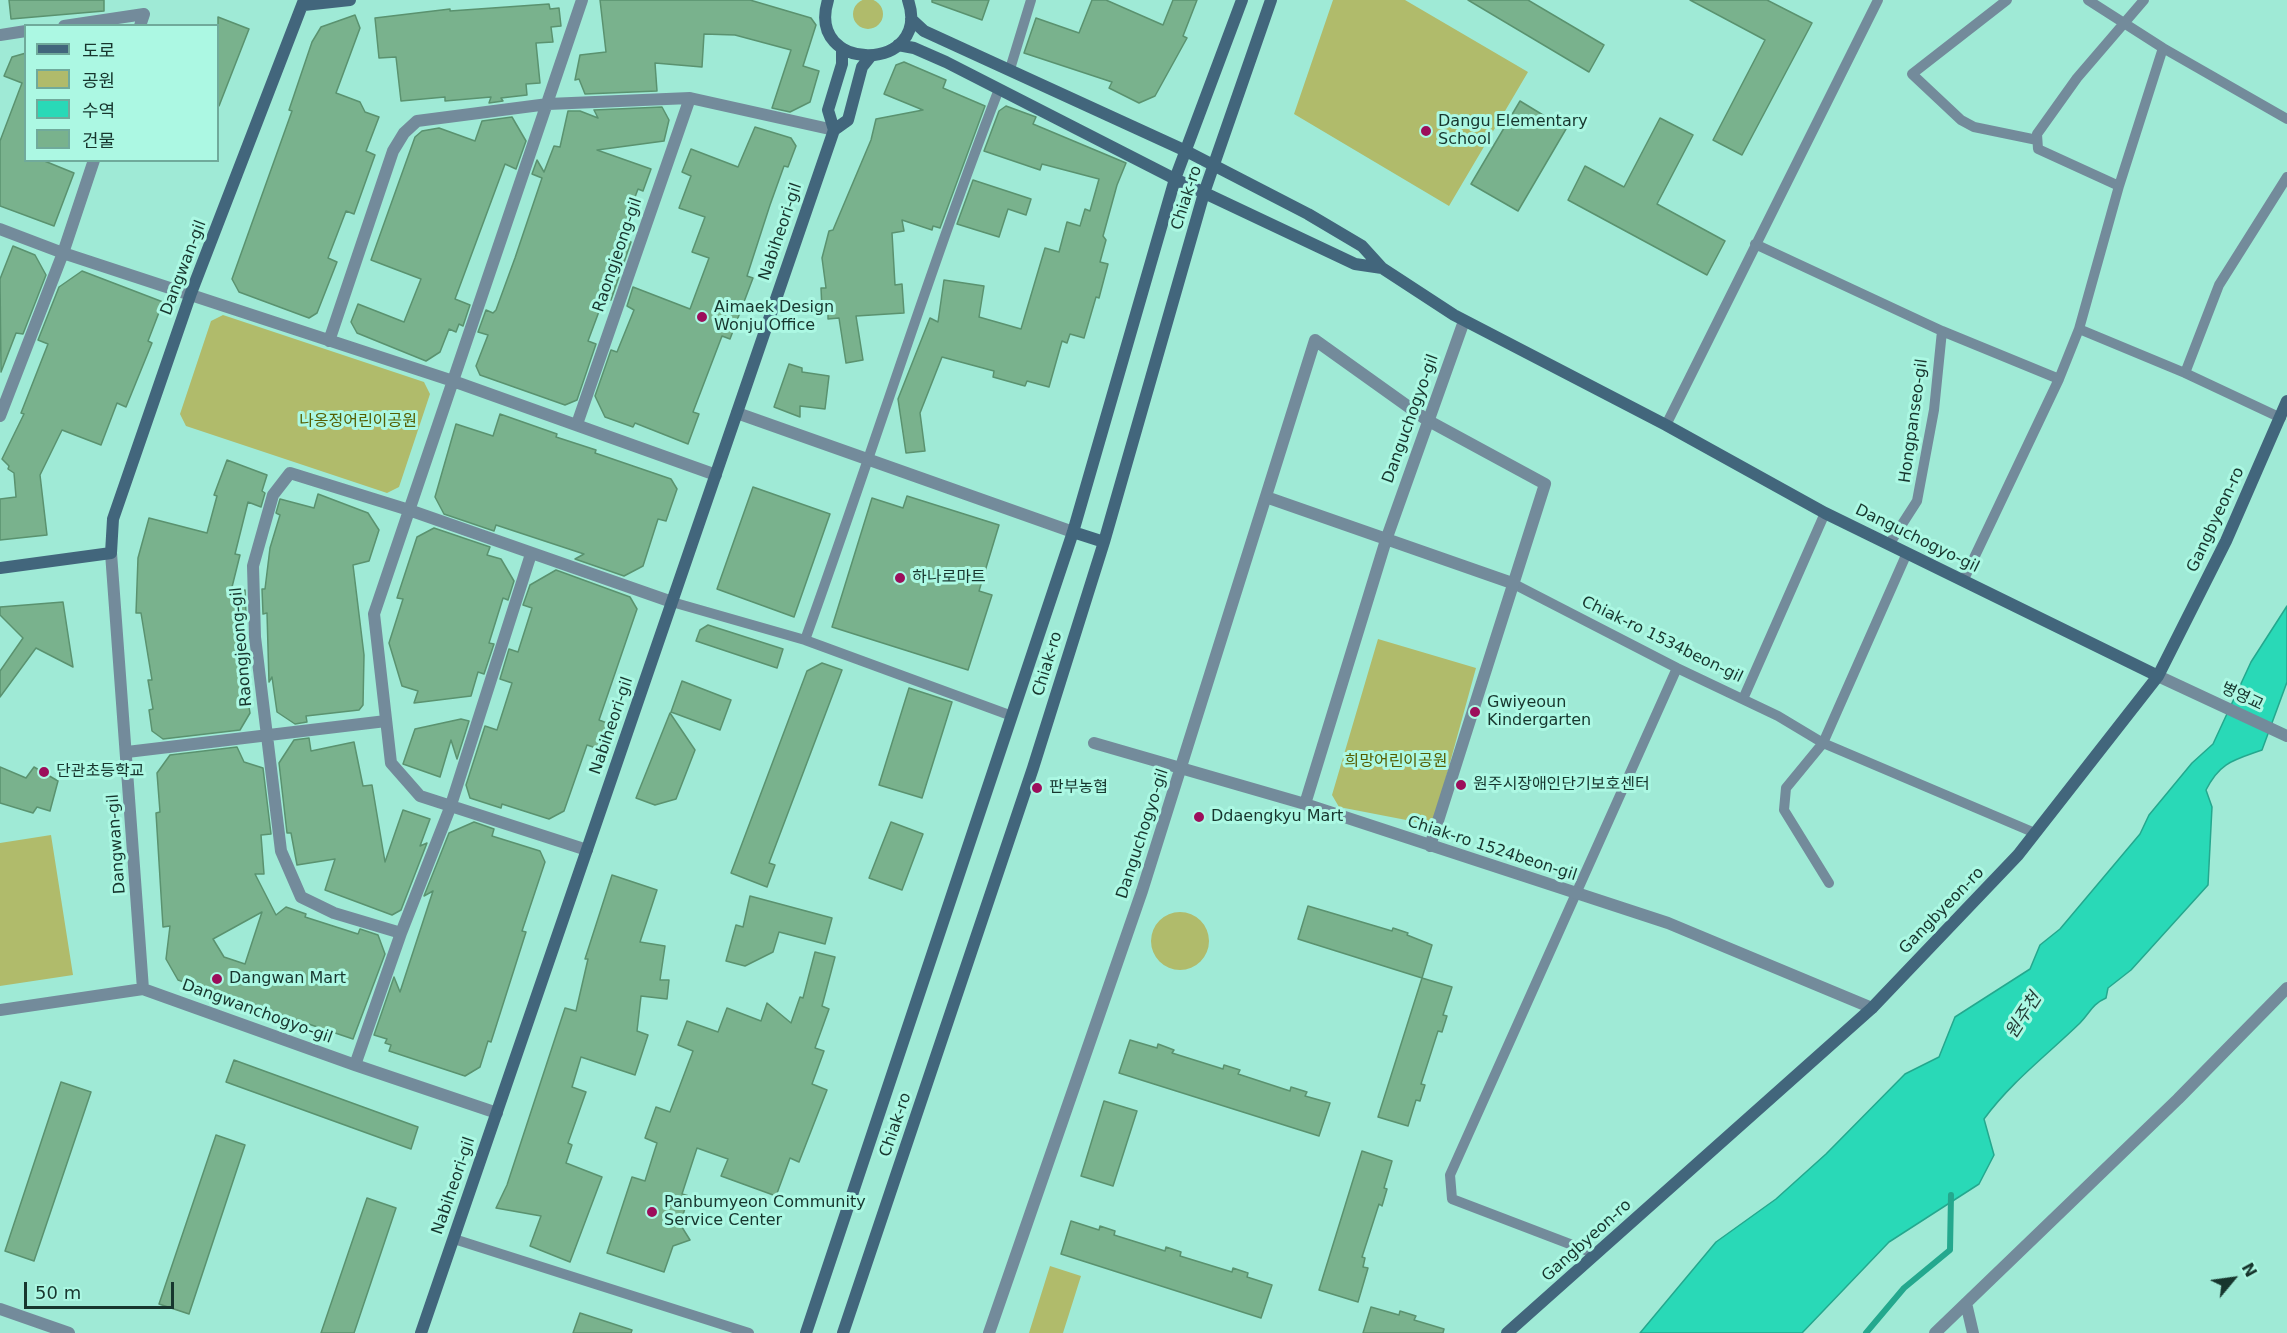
<!DOCTYPE html>
<meta charset="utf-8">
<style>
body{margin:0}
#map{position:relative;width:2287px;height:1333px;overflow:hidden;background:#9fead6;font-family:"DejaVu Sans","Noto Sans KR",sans-serif}
canvas{display:block}
.legend{position:absolute;left:24px;top:24px;width:195px;height:138px;box-sizing:border-box;background:#acf8e3;border:2px solid #70aa9b;margin:0;padding:8px 10px;list-style:none;font-size:18px;color:#17362e}
.legend li{display:flex;align-items:center;gap:12px;height:30px}
.legend b{width:30px;border:2px solid #70aa9b}
.north{position:absolute;left:2203px;top:1249px;width:60px;height:60px;-webkit-text-stroke:4px #acf8e3;paint-order:stroke;rotate:61deg;font-size:16px;font-weight:700;line-height:24px;text-align:center;color:#17362e}
.north::after{content:'';display:block;margin:auto;width:21px;height:27px;background:#17362e;clip-path:polygon(50% 0,100% 100%,50% 72%,0 100%)}
.scale{position:absolute;left:24px;top:1282px;width:150px;height:27px;box-sizing:border-box;border:3px solid #17362e;border-top:0;padding-left:8px;font-size:18px;line-height:21px;white-space:nowrap;color:#17362e;-webkit-text-stroke:4px #acf8e3;paint-order:stroke}
</style>
<div id="map">
<canvas width="2287" height="1333"></canvas>
<ul class="legend">
<li><b style="height:8px;background:#42667c"></b>도로</li>
<li><b style="height:16px;background:#b0bb6b"></b>공원</li>
<li><b style="height:16px;background:#29d9b7"></b>수역</li>
<li><b style="height:16px;background:#79b28d"></b>건물</li>
</ul>
<div class="north">N</div>
<div class="scale">50 m</div>
</div>
<script>
const c = document.querySelector('canvas').getContext('2d');
c.lineJoin = 'round';
function paint(path, color) {
  c.fillStyle = color;
  c.fill(path, 'evenodd');
}
function strokePath(path, color, width, dash) {
  c.strokeStyle = color;
  c.lineWidth = width;
  c.lineCap = dash ? 'butt' : 'round';
  c.setLineDash(dash || []);
  c.stroke(path);
}
function drawText(font, color, halo, rows, align = 'center') {
  c.font = font + ' "DejaVu Sans","Noto Sans KR",sans-serif';
  c.lineWidth = 6;
  c.setLineDash([]);
  c.textBaseline = 'middle';
  c.strokeStyle = halo;
  c.fillStyle = color;
  for (const [text, x, y, turn = 0] of rows) {
    c.save();
    c.translate(x, y);
    c.rotate((+turn || 0) * Math.PI / 180);
    c.textAlign = isNaN(turn) ? turn : align;
    if (halo) c.strokeText(text, 0, 0);
    c.fillText(text, 0, 0);
    c.restore();
  }
}
const green = new Path2D(`
 M853 14a15 15 0 1 1 30 0a15 15 0 1 1-30 0Z
 M1333 0H1405L1528 72 1449 206 1294 114Z
 M223 315 424 382 430 394 399 487 387 493 186 426 180 414 211 321Z
 M1378 639 1476 668 1434 821 1427 824 1339 807 1332 795Z
 M51 835 73 975 0 986V843Z
 M1151 941a29 29 0 1 1 58 0a29 29 0 1 1-58 0Z
 M1050 1266 1081 1276 1063 1333H1029Z`);
const water = new Path2D(`
 M2287 606V682L2262 750C2234 760 2220 762 2206 790L2212 807 2208 885 2131 970 2108 988 2106 998C2092 1004 2090 1013 2080 1023 2047 1055 2011 1082 1984 1119L1994 1155 1979 1184 1889 1242 1802 1333H1640L1716 1242 1776 1199 1826 1154 1905 1074 1939 1057 1955 1017 2030 969 2040 945 2060 929 2140 834 2149 815 2192 763 2213 744 2251 662Z`);
const stream = new Path2D(`
 M1866 1333 1904 1288 1950 1250 1951 1195`);
const building = new Path2D(`
 M9 0H104V11L11 19Z
 M600 0H750L811 18 816 25 803 66 819 71 810 102 790 112 772 108 791 50 735 35 704 34 702 67 655 63 657 91 585 94 579 79 575 80 580 55 606 52Z
 M932 0H989L982 20 932 2Z
 M1092 0H1106L1163 25 1173 0H1197L1183 36 1187 38 1155 96 1139 103 1109 88 1112 82 1024 53 1036 18 1079 33Z
 M1468 0H1528L1604 45 1589 72Z
 M1690 0H1767L1812 23 1742 155 1713 140 1765 40Z
 M549 4 550 9 559 8 561 26 551 27 553 42 536 43 540 83 526 84 527 95 501 98 503 101 489 103 491 97 445 101V97L401 101 396 57 379 58 375 18 450 9V11Z
 M355 15 360 28 336 93 360 102 365 112 379 117 366 151 375 155 354 214 346 211 328 258 337 262 317 313 309 318 239 292 232 279 292 111 289 110 312 42 321 27Z
 M218 17 249 29 219 106H218Z
 M26 53V160H42L74 173 54 226 0 206V141L22 83 4 76 12 57Z
 M904 62 946 80 943 88 985 106 940 228 933 226 932 230 902 220 904 231 892 233 895 285 902 284 904 313 856 316 863 360 846 363 839 318 828 319V310H822L821 288H826L822 258 829 231 833 230 871 140 876 119 923 110 884 94 896 65Z
 M1520 101 1566 129 1518 211 1471 184Z
 M1006 106 1036 117 1033 124 1126 163 1117 185 1103 236 1106 240 1100 262 1108 264 1099 298 1096 297 1084 338 1070 334 1067 343 1062 341 1049 387 1027 381 1025 386 993 377 994 371 942 357 920 413 925 451 906 453 898 399 930 318 938 322 944 280 984 286 979 317 1021 329 1045 248 1059 252 1067 222 1080 226 1085 209 1090 211 1099 179 1042 164 1040 170 984 151 999 111Z
 M662 107 669 120 664 141 597 150 651 169 643 191 638 189 620 237 631 242 611 300 604 298 588 341 596 344 577 400 565 405 480 375 476 366 488 335 478 332 486 310 493 313 496 310 515 258 542 178 532 174 537 160 544 172 554 146 560 147 568 111H580L598 118 594 110Z
 M512 117 526 141 516 169 505 164 455 299 470 305 463 326 459 324 456 332 449 329 440 352 426 361 357 333 351 322 358 304 404 322 421 279 371 260 415 137 422 131 439 128 475 141 482 121Z
 M1660 118 1693 135 1657 204 1725 241 1707 275 1568 200 1585 166 1624 187Z
 M755 127 791 138 796 146 788 167 784 166 770 205 747 276 753 278 730 339 722 336 693 412 699 414 688 444 635 423 633 427 605 417 595 396 611 350 617 352 634 310 627 306 633 287 690 309 709 258 692 252 705 217 679 208 691 176 682 172 691 149 738 167Z
 M973 180 1031 199 1026 215 1008 209 999 237 957 224Z
 M13 246 35 255 46 275 23 334 16 333 1 372 0 279Z
 M82 271 163 302 148 341 152 343 126 407 117 403 101 445 62 430 40 475 47 535 0 540V499L16 497 14 473 8 469 9 466 2 459 24 414 21 413 48 344 38 340 59 287Z
 M789 364 802 368V372L829 376 825 409 800 406V417L774 407Z
 M500 414 557 434 556 437 596 450 595 453 671 479 677 489 666 521 658 519 643 566 624 576 575 559 584 554 496 525 494 531 444 514 435 497 456 424 493 436Z
 M227 460 267 475 262 491 265 493 261 507 248 502 235 554 240 555 231 591 245 590 246 615 234 616 250 713 240 730 163 739 152 731 149 710 153 709 148 680H152L141 613H136L138 558 149 518 207 533 217 496 214 495Z
 M753 487 830 514 794 617 717 589Z
 M318 494 368 513 379 530 369 561 353 565 364 655 363 705 359 710 306 716 307 722 295 724 277 712 272 677 269 682 267 613 263 614 262 589H265L270 548 280 515 276 513 280 499 314 508Z
 M907 496 999 525 979 591 992 595 968 670 832 627 872 498 903 508Z
 M434 528 490 547 487 555 501 559 514 581 508 600 503 598 489 643 494 644 484 674 478 672 471 696 414 703 418 691 402 686 389 643 403 599 397 598 417 537Z
 M556 570 630 597 637 609 599 720 607 723 599 749 587 745 564 811 549 819 502 804 501 808 470 798 466 785 485 726 497 730 512 683 500 679 509 649 518 652 532 608 523 605 530 585Z
 M63 602 73 667 36 648 0 697V671L23 638 0 615V607Z
 M708 625 783 649 777 668 696 641 700 630Z
 M822 663 842 670 769 863 775 865 767 887 731 873 807 671Z
 M682 681 731 700 720 730 671 712Z
 M909 688 952 702 922 798 879 785Z
 M670 713 695 750 676 799 655 805 636 798Z
 M461 719 469 721 457 759 451 740 440 777 403 764 415 729Z
 M309 738 311 751 354 742 363 786 372 785 385 862 403 810 430 819 420 846 427 843 401 910 392 915 325 890 335 859 297 865 291 833H287L279 763 294 740Z
 M237 747 244 762 263 768 271 834 261 835 264 874H255L276 915 286 907 306 914 305 917 358 934 360 929 378 935 385 954 353 1039 178 980 166 959 170 926 163 927 156 813 160 812 157 773 170 755ZM262 912 245 964 224 957 213 939Z
 M0 767 26 778 34 767 58 781 50 811 37 807 33 813 0 803Z
 M474 822 494 829 492 836 540 851 545 862 522 931 526 932 491 1042 488 1041 480 1067 465 1076 389 1051 391 1045 385 1043 387 1039 374 1035 394 977 400 992 433 891 424 896 449 833Z
 M891 822 923 834 902 890 869 878Z
 M612 875 657 890 640 942 665 946 660 980H669L667 999 641 996 637 1031 648 1035 635 1075 581 1057 572 1087 586 1092 568 1143 572 1145 566 1163 602 1177 570 1262 530 1246 541 1216 496 1208 507 1185 565 1008 576 1011 588 959H585Z
 M750 896 832 918 825 944 779 932 773 952 745 966 726 961 736 925 743 927Z
 M1308 906 1392 931 1393 928 1408 933 1407 935 1432 945 1422 978 1298 939Z
 M815 952 835 957 822 1006 829 1009 815 1048 824 1051 812 1084 827 1090 799 1162 790 1158 776 1196 721 1176 728 1159 697 1148 682 1194 689 1196 680 1224 690 1240 673 1246 664 1272 607 1253 632 1177 645 1181 657 1143 645 1138 656 1107 670 1112 693 1051 678 1045 687 1021 718 1032 727 1008 761 1021 767 1003 791 1023 800 997 803 998Z
 M1422 978 1452 987 1443 1015 1447 1016 1442 1032 1438 1031 1421 1084 1425 1085 1420 1101 1416 1100 1408 1126 1378 1117Z
 M1130 1040 1157 1048 1158 1044 1174 1050 1172 1053 1223 1069 1224 1065 1240 1070 1238 1074 1290 1091 1291 1087 1307 1092 1305 1096 1330 1103 1319 1136 1119 1073Z
 M234 1060 418 1127 411 1149 226 1082Z
 M61 1082 91 1092 34 1261 5 1251Z
 M1104 1101 1137 1111 1113 1186 1081 1176Z
 M216 1135 245 1145 189 1314 159 1304Z
 M1362 1151 1392 1161 1384 1188 1387 1189 1382 1206 1379 1204 1362 1257 1365 1258 1363 1267 1368 1268 1358 1302 1319 1290Z
 M367 1198 396 1208 354 1333H321Z
 M1071 1221 1099 1230 1100 1226 1115 1231 1114 1235 1165 1251 1166 1247 1181 1252 1180 1256 1232 1272 1233 1268 1248 1273 1247 1277 1272 1285 1261 1318 1061 1254Z
 M1371 1307 1399 1315 1400 1311 1416 1316 1414 1320 1444 1329 1443 1333H1363Z
 M580 1313 632 1330 631 1333H573Z`);
const lane = new Path2D(`
 M2007 0 1912 74 1961 120 1974 127 2037 140
 M2088 0 2163 48 2287 119
 M1010 69 1031 0
 M2119 186 2038 149 2037 134 2077 78 2144 0
 M1755 244 1942 331 2059 379
 M2079 329 2185 373 2281 418
 M2185 373 2219 285 2287 177
 M1666 425 1878 0
 M1890 543 1917 501 1934 410 1942 331
 M1964 579 2059 379 2079 329 2119 186 2163 48
 M1512 583 1677 668 1778 716 1823 743 2035 833
 M672 602 805 640 1012 716
 M805 640C871 457 929 271 999 89
 M1743 699 1825 513
 M1829 883 1784 810 1786 788 1823 743 1907 553
 M454 1239 749 1333
 M1596 1254 1452 1199 1450 1175 1677 668`);
const street = new Path2D(`
 M582 0 374 614 391 763 420 796 587 850
 M64 26 144 14 140 26
 M0 35 26 31
 M0 229 63 253 453 381 716 475
 M329 341 393 151 404 133 417 121 548 104 690 98 834 130
 M737 413 1073 532
 M0 416 63 253 94 160
 M577 424 690 98
 M1266 497 1512 583
 M111 553 143 989
 M2158 676 2287 736
 M1094 743 1305 804 1668 923 1872 1008
 M127 752 386 721
 M1305 804 1386 540 1464 321
 M401 933 334 913 301 897 281 851 255 637 253 566 273 495 290 473 409 510 672 602
 M0 1010 143 989 355 1065 497 1113
 M355 1065 401 933 450 808 531 554
 M1966 1303 1973 1333
 M0 1309 69 1333
 M989 1333 1142 891 1315 340 1427 420 1545 484 1430 846
 M1935 1333 2178 1099 2287 988`);
const secondary = new Path2D(`
 M828 0C805 75 933 72 908 0
 M304 5 350 0
 M911 19 924 31 1186 151 1308 214 1362 246 1382 268 1454 315 1666 425 1825 513 2158 676
 M898 45 914 48 946 62 1175 179 1355 264 1382 268
 M834 130 848 120 862 67 870 57
 M834 130 828 110 842 64V48
 M1073 532 1104 542
 M0 568 111 553 113 519 191 293 304 0
 M421 1333 834 130
 M806 1333 1073 532 1175 179 1242 0
 M843 1333 1033 768 1104 542 1204 193 1271 0
 M1507 1333 1872 1008 2018 855 2158 676 2226 541 2287 401`);
const markers = [
 [1426,131,6,"#9c0e5b"],
 [702,317,6,"#9c0e5b"],
 [900,578,6,"#9c0e5b"],
 [1475,712,6,"#9c0e5b"],
 [44,772,6,"#9c0e5b"],
 [1461,785,6,"#9c0e5b"],
 [1037,788,6,"#9c0e5b"],
 [1199,817,6,"#9c0e5b"],
 [217,979,6,"#9c0e5b"],
 [652,1212,6,"#9c0e5b"]
];
const poiNames = [
 ["Dangu Elementary",1438,122],
 ["School",1438,140],
 ["Aimaek Design",714,308],
 ["Wonju Office",714,326],
 ["하나로마트",912,578],
 ["Gwiyeoun",1487,703],
 ["Kindergarten",1487,721],
 ["단관초등학교",56,772],
 ["원주시장애인단기보호센터",1473,785],
 ["판부농협",1049,788],
 ["Ddaengkyu Mart",1211,817],
 ["Dangwan Mart",229,979],
 ["Panbumyeon Community",664,1203],
 ["Service Center",664,1221]
];
const streetNames = [
 ["Chiak-ro",1187,198,-72],
 ["Nabiheori-gil",781,232,-71],
 ["Raongjeong-gil",618,255,-71],
 ["Dangwan-gil",184,268,-69],
 ["Danguchogyo-gil",1411,419,-70],
 ["Hongpanseo-gil",1914,421,-82],
 ["Gangbyeon-ro",2216,520,-65],
 ["Danguchogyo-gil",1917,539,26],
 ["Chiak-ro 1534beon-gil",1662,640,26],
 ["Raongjeong-gil",242,647,-95],
 ["Chiak-ro",1048,664,-73],
 ["병영교",2242,697,25],
 ["Nabiheori-gil",612,726,-71],
 ["Danguchogyo-gil",1143,834,-72],
 ["Dangwan-gil",117,844,-94],
 ["Chiak-ro 1524beon-gil",1492,849,18],
 ["Gangbyeon-ro",1942,911,-46],
 ["Dangwanchogyo-gil",257,1012,20],
 ["Chiak-ro",896,1125,-71],
 ["Nabiheori-gil",454,1186,-71],
 ["Gangbyeon-ro",1587,1241,-42]
];
const parkNames = [
 ["나옹정어린이공원",358,422],
 ["희망어린이공원",1396,762]
];
const waterNames = [
 ["원주천",2024,1016,-57]
];
paint(green, '#b0bb6b');
paint(water, '#29d9b7');
strokePath(water, '#24a88e', 1.5);
strokePath(stream, '#24a88e', 6);
paint(building, '#79b28d');
strokePath(building, '#5a926f', 1.5);
strokePath(lane, '#738b9b', 10);
strokePath(street, '#738b9b', 12);
strokePath(secondary, '#42667c', 12);
for (const [x, y, r, color] of markers) {
  const dot = new Path2D();
  dot.arc(x, y, r, 0, 2 * Math.PI);
  c.fillStyle = color;
  c.fill(dot);
  strokePath(dot, '#acf8e3', 2);
}
drawText('16px', '#17362e', '#acf8e3', poiNames, 'left');
drawText('16px', '#17362e', '#acf8e3', streetNames);
drawText('16px', '#555d01', '#acf8e3', parkNames);
drawText('italic 18px', '#243e37', '#acf8e3', waterNames);
</script>
